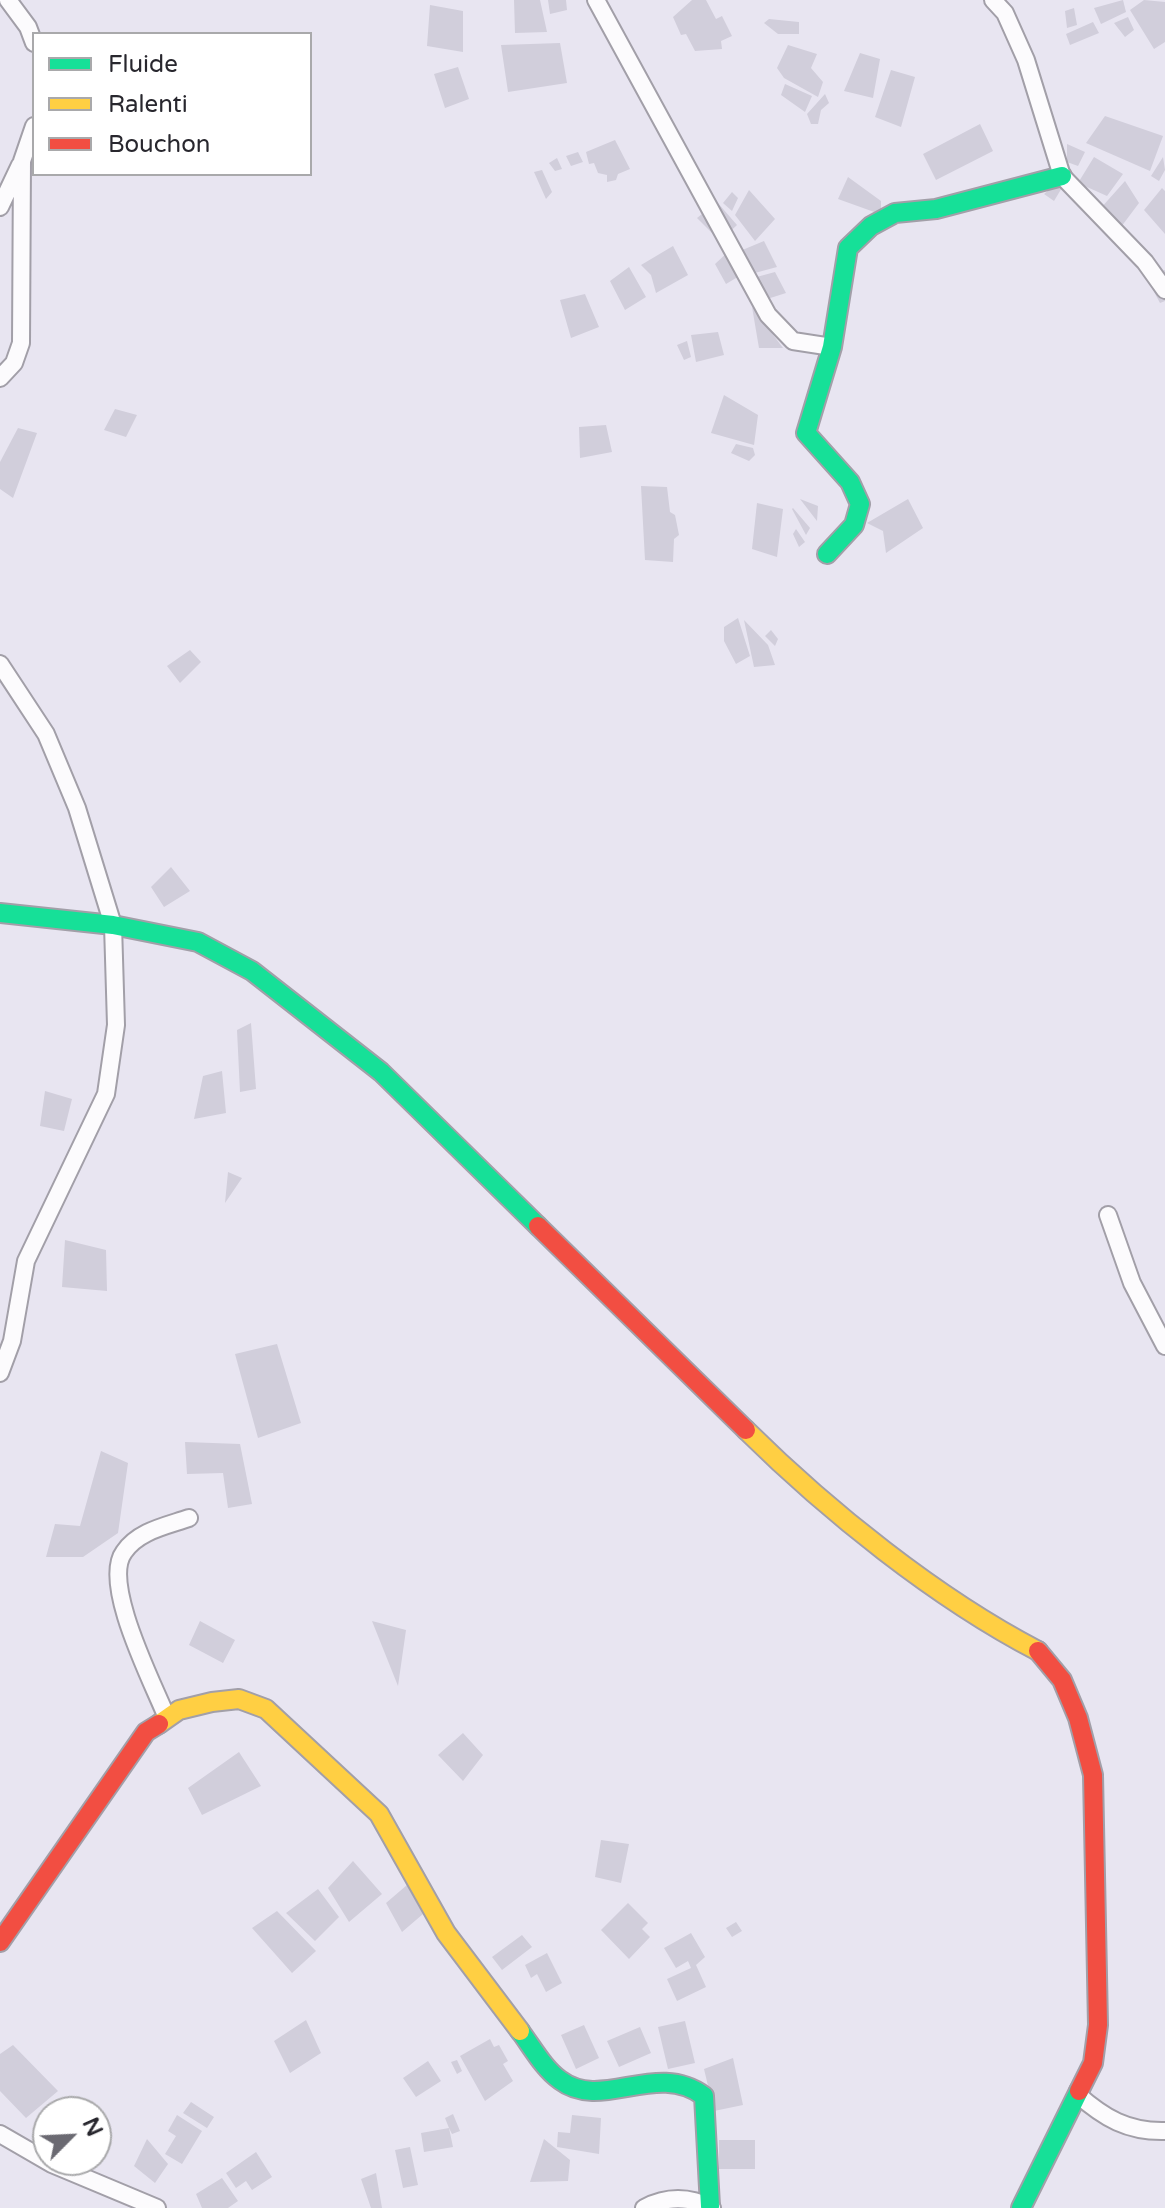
<!DOCTYPE html>
<style>
body{margin:0}
#map{position:relative;width:1165px;height:2208px;overflow:hidden;background:#e8e5f1;font-family:"Varela Round",sans-serif}
canvas{display:block}
.legend{position:absolute;left:32px;top:32px;width:280px;height:144px;box-sizing:border-box;background:#fff;border:2px solid #a9a9ab;margin:0;padding:10px 14px;list-style:none;font-size:24px;color:#28272e}
.legend li{display:flex;align-items:center;gap:16px;height:40px}
.legend b{width:40px;border:2px solid #a9a9ab}
.north{position:absolute;left:32px;top:2096px;width:80px;height:80px;box-sizing:border-box;background:#fff;border:2px solid #a9a9ab;border-radius:50%;rotate:66deg;font-size:22px;font-weight:700;line-height:32px;text-align:center;color:#28272e}
.north::after{content:'';display:block;margin:auto;width:28px;height:36px;background:#6b6a72;clip-path:polygon(50% 0,100% 100%,50% 72%,0 100%)}
</style>
<div id="map">
<canvas width="1165" height="2208"></canvas>
<ul class="legend">
<li><b style="height:10px;background:#16e098"></b>Fluide</li>
<li><b style="height:10px;background:#ffcf43"></b>Ralenti</li>
<li><b style="height:10px;background:#f24e42"></b>Bouchon</li>
</ul>
<div class="north">N</div>
</div>
<script>
const c = document.querySelector('canvas').getContext('2d');
c.lineJoin = 'round';
function paint(path, color) {
  c.fillStyle = color;
  c.fill(path, 'evenodd');
}
function strokePath(path, color, width, dash) {
  c.strokeStyle = color;
  c.lineWidth = width;
  c.lineCap = dash ? 'butt' : 'round';
  c.setLineDash(dash || []);
  c.stroke(path);
}
const building = new Path2D(`
 M514 0H540L547 32 515 33Z
 M548 0H566L567 10 550 14Z
 M692 0H706L716 19 722 16 732 36 721 41 722 49 695 51 686 34 681 35 673 17Z
 M1123 0 1126 12 1101 24 1094 8Z
 M1144 0 1165 2V42L1154 49 1130 10Z
 M430 5 463 11V52L427 46Z
 M1074 8 1077 25 1067 28 1065 11Z
 M1128 17 1134 30 1125 37 1114 23Z
 M769 19 799 22V34H778L764 23Z
 M1093 22 1099 33 1070 45 1066 34Z
 M560 43 567 83 508 92 501 45Z
 M788 45 817 54 811 68 823 82 818 97 784 78 777 68Z
 M860 53 880 59 873 98 844 91Z
 M458 67 469 99 445 108 434 74Z
 M891 70 915 77 901 127 875 117Z
 M785 84 812 96 805 112 781 95Z
 M825 94 829 103 821 110 818 124H811L807 114Z
 M1105 116 1163 136 1150 171 1086 143Z
 M980 124 993 151 936 180 923 154Z
 M615 140 630 169 618 174 616 180 607 182V175L598 173 594 163 589 164 586 152Z
 M1067 144 1085 152 1078 166 1067 162Z
 M578 152 583 162 571 166 566 156Z
 M1094 157 1123 174 1107 196 1078 183Z
 M1163 157 1165 170 1159 181 1151 176Z
 M557 158 562 169 555 171 549 163Z
 M542 170 552 192 546 199 534 172Z
 M1072 171 1054 201 1044 194Z
 M848 177 881 201V210L877 213 838 199Z
 M1125 181 1139 203 1121 227 1100 209Z
 M1162 188 1165 191V234L1144 210Z
 M749 190 775 219 755 241 735 215Z
 M732 192 738 198 732 211 723 203Z
 M717 202 737 225 720 241 697 218Z
 M764 241 777 267 751 274 740 251Z
 M673 246 688 275 656 293 651 275 641 265Z
 M729 251 741 275 726 284 715 264Z
 M629 267 646 297 625 310 610 281Z
 M1165 270V301L1160 303 1146 277Z
 M775 272 786 293 764 300 753 278Z
 M585 294 599 327 571 338 560 300Z
 M752 307 783 348H759Z
 M718 332 724 355 696 362 691 335Z
 M687 341 691 357 684 360 677 345Z
 M724 395 758 415 754 445 711 433Z
 M115 409 137 415 126 437 104 430Z
 M606 425 612 452 580 458 579 427Z
 M18 428 37 433 13 498 0 489V462Z
 M736 444 753 448 755 455 749 461 731 453Z
 M641 486 667 487 670 512 675 515 679 535 674 539 673 562 645 560Z
 M800 499 818 506 817 521Z
 M908 499 923 528 886 553 883 531 867 523Z
 M757 503 783 509 777 557 752 549Z
 M793 508 810 528 806 535 792 509Z
 M796 529 805 542 799 547 793 534Z
 M738 618 750 656 736 664 724 641V627Z
 M744 620 768 645 775 665 754 667Z
 M771 630 778 639 775 646 765 636Z
 M190 650 201 662 180 683 167 666Z
 M171 867 190 891 164 907 151 887Z
 M251 1023 256 1089 240 1092 237 1030Z
 M222 1071 226 1113 194 1119 203 1076Z
 M45 1091 72 1099 64 1131 40 1126Z
 M228 1172 242 1178 225 1203Z
 M65 1240 106 1250 107 1291 62 1287Z
 M277 1344 301 1423 258 1438 235 1354Z
 M185 1442 240 1444 252 1504 228 1508 223 1473 187 1474Z
 M101 1451 128 1463 118 1533 83 1557H46L55 1524 80 1526Z
 M200 1621 235 1640 223 1663 189 1645Z
 M372 1621 406 1630 398 1686Z
 M463 1733 483 1755 463 1781 438 1755Z
 M239 1752 261 1786 202 1815 188 1788Z
 M601 1840 629 1844 621 1883 595 1877Z
 M353 1861 382 1894 349 1922 328 1888Z
 M407 1885 423 1914 402 1932 386 1903Z
 M318 1889 339 1917 315 1941 286 1913Z
 M628 1903 648 1923 642 1929 650 1937 629 1959 601 1930Z
 M277 1911 316 1951 292 1973 252 1928Z
 M736 1922 742 1931 732 1937 726 1928Z
 M691 1933 705 1957 696 1965 706 1987 677 2001 667 1979 691 1968 688 1961 676 1968 664 1948Z
 M522 1935 532 1947 502 1970 492 1957Z
 M547 1953 562 1983 546 1992 537 1974 531 1978 525 1965Z
 M306 2020 321 2053 290 2073 274 2041Z
 M685 2021 695 2063 668 2069 658 2027Z
 M584 2025 599 2058 576 2069 561 2035Z
 M640 2027 651 2053 619 2067 607 2041Z
 M490 2039 494 2047 499 2045 508 2061 503 2064 513 2081 485 2101 460 2056Z
 M13 2045 58 2091 26 2118 0 2091V2054Z
 M733 2058 743 2105 714 2111 704 2069Z
 M457 2060 462 2071 457 2074 451 2062Z
 M428 2061 441 2081 416 2097 403 2078Z
 M191 2102 214 2117 207 2128 183 2113Z
 M453 2114 460 2131 452 2134 449 2128 453 2147 424 2152 421 2133 449 2128 445 2118Z
 M177 2115 202 2131 182 2164 165 2154 176 2136 168 2131Z
 M572 2115 601 2118 599 2154 557 2147 558 2132 570 2133Z
 M147 2139 168 2164 155 2183 134 2166Z
 M544 2139 570 2160 568 2181 530 2182Z
 M719 2140H755V2169H719Z
 M410 2147 418 2185 403 2188 395 2150Z
 M256 2152 272 2177 252 2190 246 2181 236 2188 226 2173Z
 M376 2173 382 2208H371L361 2179Z
 M222 2178 238 2201 228 2208H202L196 2194Z`);
const street = new Path2D(`
 M8 0 28 27 34 43
 M596 0 768 315 793 341 832 347
 M993 0 1005 13 1026 60 1062 176 1145 262 1165 290
 M0 207 20 165
 M0 378 14 363 21 343 22 161 34 126
 M0 664 46 734 77 808 113 925 116 1025 106 1094 26 1261 12 1341 0 1373
 M1108 1215 1132 1283 1165 1346
 M167 1718C153 1683 101 1583 124 1552 138 1531 166 1526 189 1518
 M1077 2094C1104 2118 1128 2132 1165 2131
 M0 2134 52 2164 157 2208
 M644 2208C667 2196 689 2196 712 2208`);
const fast = new Path2D(`
 M827 554 854 525 860 504 850 482 806 433 832 347 848 248 871 226 895 213 936 209 1062 176
 M0 913 113 925 198 942 252 971 381 1072 538 1226
 M520 2031C532 2047 544 2069 560 2080 602 2112 656 2060 704 2096L710 2206
 M1021 2208 1079 2091`);
const slow = new Path2D(`
 M746 1430C828 1511 936 1598 1038 1651
 M159 1724 179 1710 212 1702 239 1699 266 1709 379 1814 446 1933 520 2031`);
const jam = new Path2D(`
 M538 1226 746 1430
 M1038 1651 1062 1680 1078 1718 1093 1775 1098 2025 1093 2063 1079 2091
 M0 1942 146 1732 159 1724`);
paint(building, '#d1cedb');
strokePath(street, '#a29fa8', 20);
strokePath(fast, '#a29fa8', 22);
strokePath(slow, '#a29fa8', 22);
strokePath(jam, '#a29fa8', 22);
strokePath(street, '#fcfbfd', 16);
strokePath(fast, '#16e098', 18);
strokePath(slow, '#ffcf43', 18);
strokePath(jam, '#f24e42', 18);
</script>
